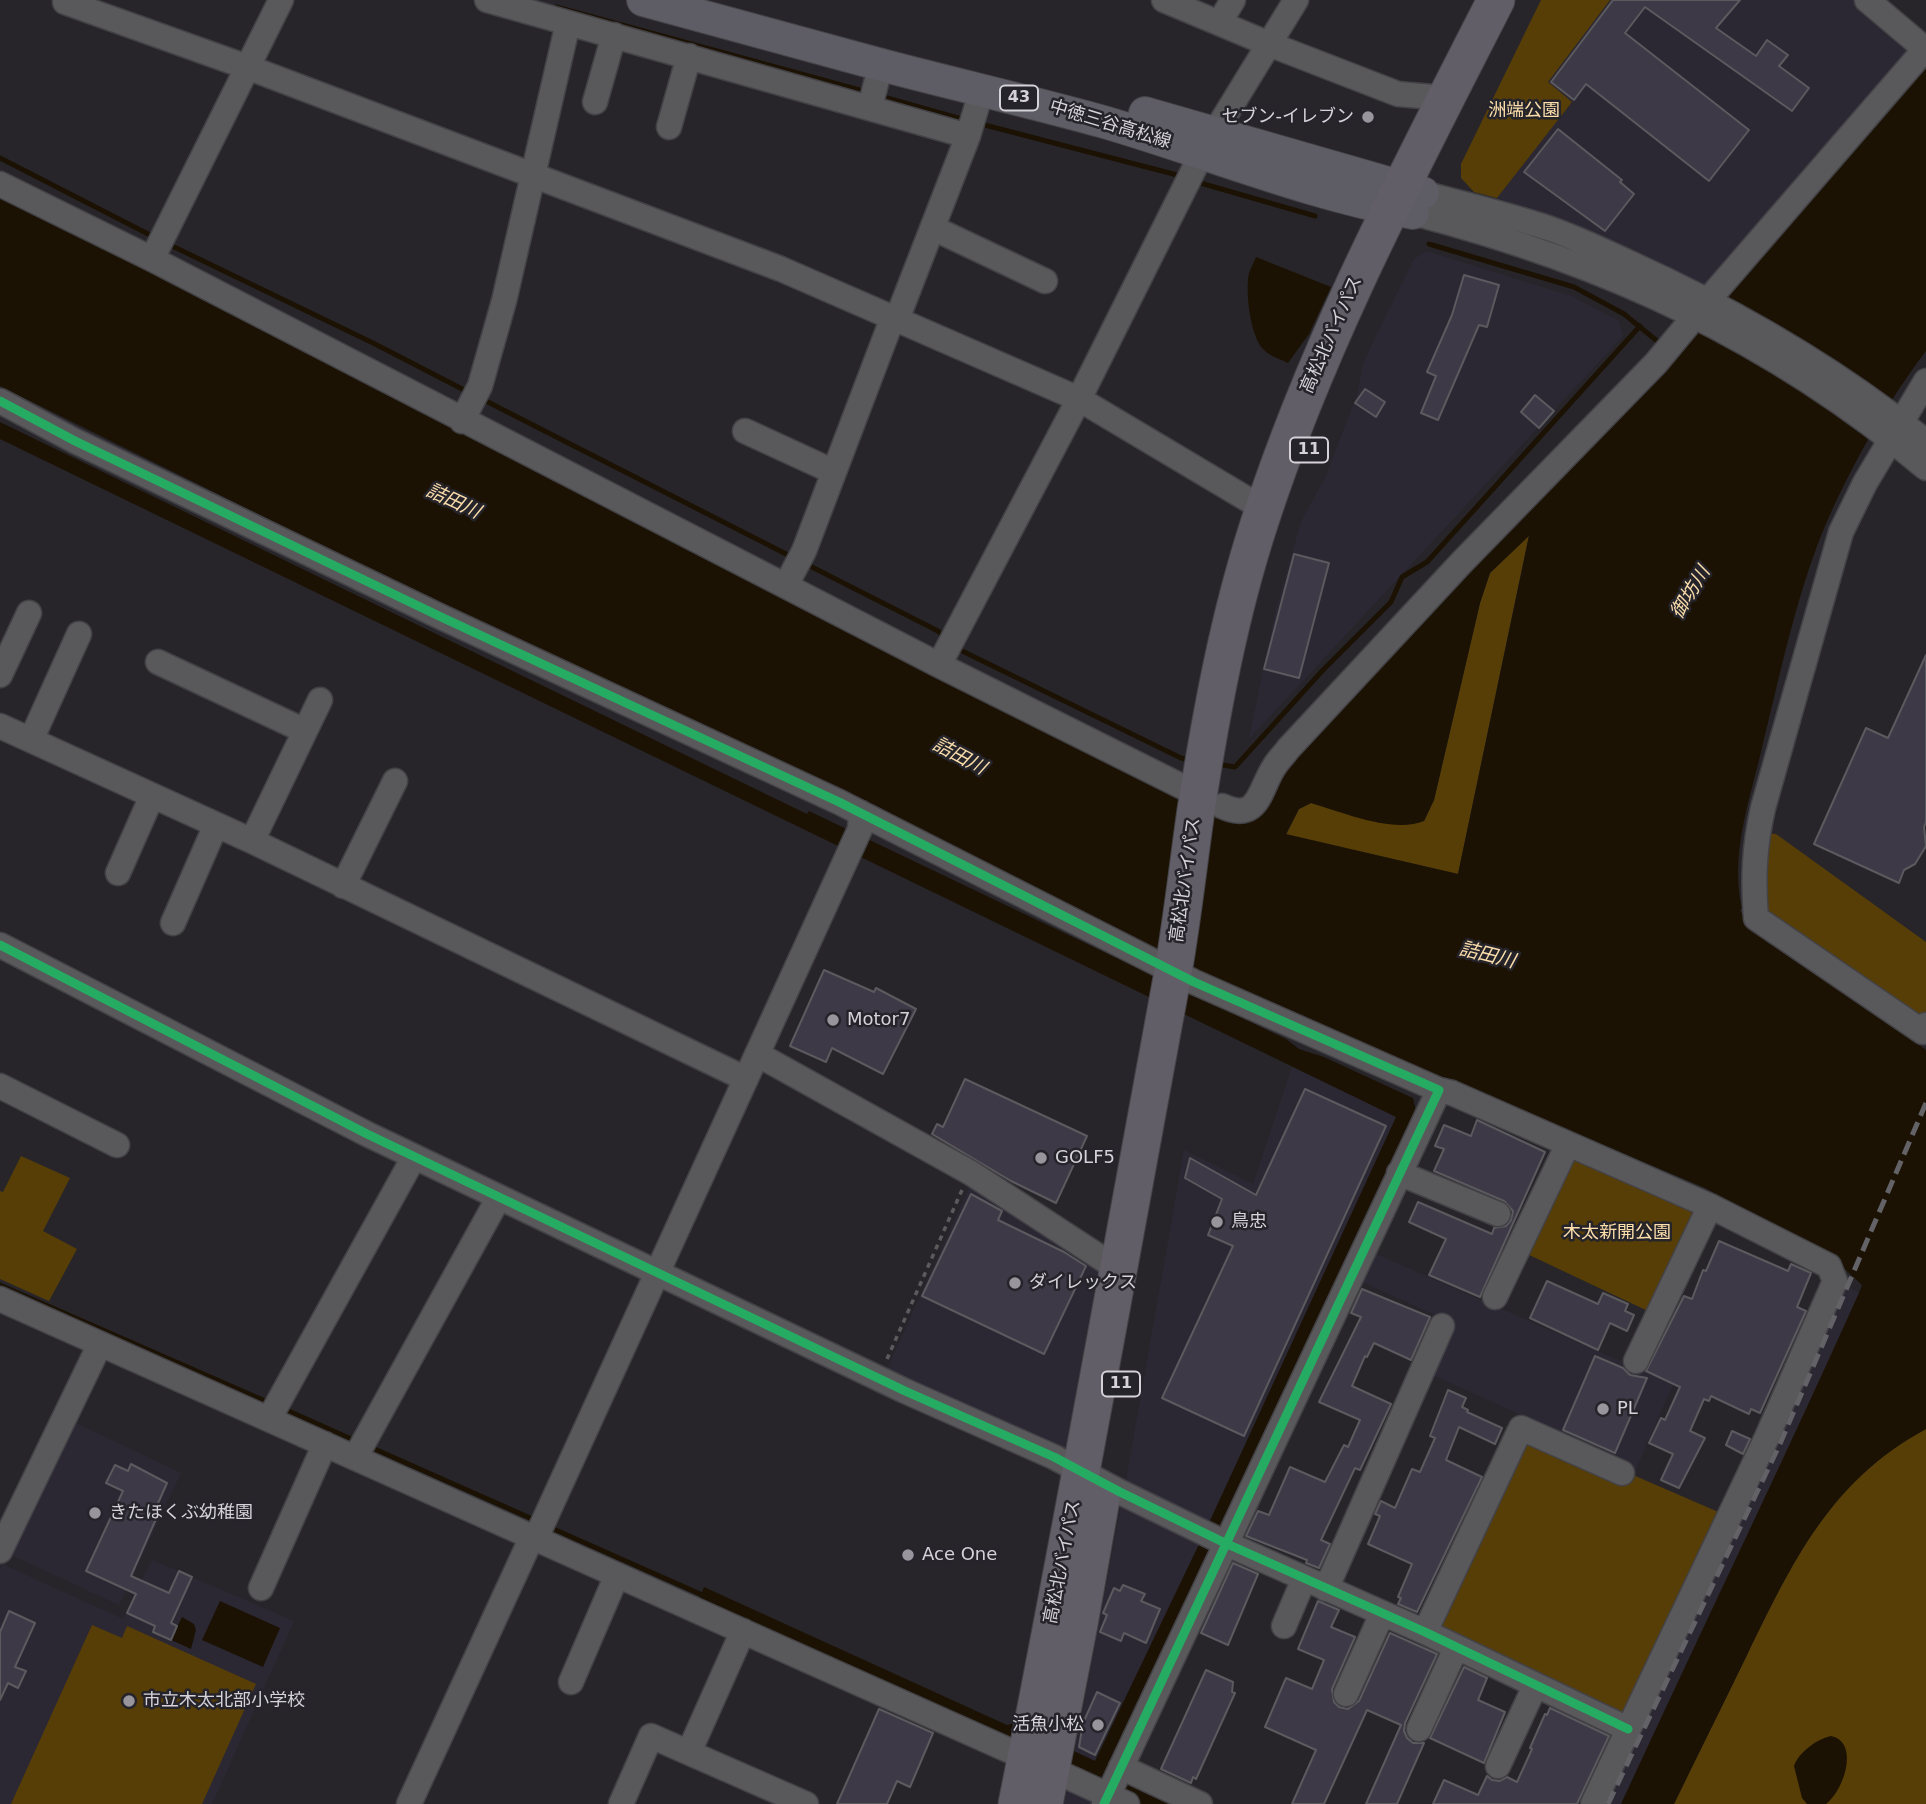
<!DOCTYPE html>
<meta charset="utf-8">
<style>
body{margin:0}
canvas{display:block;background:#27252a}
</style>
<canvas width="1926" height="1804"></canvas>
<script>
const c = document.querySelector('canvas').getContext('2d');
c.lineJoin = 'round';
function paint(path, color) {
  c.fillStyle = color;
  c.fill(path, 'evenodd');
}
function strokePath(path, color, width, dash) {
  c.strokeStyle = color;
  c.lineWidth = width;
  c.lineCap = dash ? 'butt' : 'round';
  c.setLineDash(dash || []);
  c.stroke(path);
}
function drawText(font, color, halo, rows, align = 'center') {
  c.font = font + ' "DejaVu Sans","Noto Sans JP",sans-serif';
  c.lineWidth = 5;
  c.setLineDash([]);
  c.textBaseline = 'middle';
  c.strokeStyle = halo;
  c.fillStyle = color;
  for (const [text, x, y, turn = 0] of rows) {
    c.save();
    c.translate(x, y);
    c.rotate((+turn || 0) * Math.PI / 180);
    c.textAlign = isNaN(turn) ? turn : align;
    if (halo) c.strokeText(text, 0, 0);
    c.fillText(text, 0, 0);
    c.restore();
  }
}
const built = new Path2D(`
 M1610 0H1855L1913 51 1705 285 1626 247 1555 218 1497 198 1572 102 1547 83Z
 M1426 251 1571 296 1619 321 1623 336 1249 739 1274 617 1301 522 1326 476 1358 392 1363 364 1374 340 1414 259Z
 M1292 1067 1397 1117 1208 1525 1125 1487 1184 1150 1253 1184Z
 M973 1179 1100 1264 1066 1452 889 1374 887 1369Z
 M1369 1251 1673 1384 1630 1483 1514 1430 1521 1415 1431 1374 1453 1323 1356 1279Z
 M1840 1282 1859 1293 1789 1450 1724 1583 1621 1804H1599Z
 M72 1421 181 1473 119 1605 9 1554Z
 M1122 1500 1202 1538 1095 1761 1075 1752Z
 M152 1560 294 1621 212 1804H0V1570L2 1564 123 1619Z
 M1069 1781 1097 1804H1064Z`);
const green = new Path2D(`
 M1541 0H1610L1548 82 1572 102 1497 198 1474 192 1461 178V164Z
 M1529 535 1458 874 1286 835 1299 809 1311 803 1381 823 1424 821 1434 800 1480 603 1490 573Z
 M1763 833 1776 834 1926 942V1012L1924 1016 1916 1019 1761 909Z
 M1574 1151 1700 1207 1650 1312 1525 1253Z
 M21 1156 70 1178 43 1231 77 1249 49 1301 0 1279V1191L3 1192Z
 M1926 1429V1804H1674C1698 1754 1723 1705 1747 1655 1793 1561 1830 1481 1926 1429Z
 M1524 1434 1630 1483 1633 1475 1723 1514 1629 1712 1613 1716 1432 1631Z
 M92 1625 122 1638 127 1626 256 1684 202 1804H11Z`);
const water = new Path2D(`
 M1926 59V351C1887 402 1848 471 1823 531 1795 600 1779 679 1761 752 1749 802 1730 856 1742 908L1740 910 1747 923 1844 989 1926 1050V1429C1830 1481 1793 1561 1747 1655 1723 1705 1698 1754 1674 1804H1621C1700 1633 1782 1464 1859 1293L1862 1285 1836 1261 1705 1188 1213 980 861 813 0 386V193L746 580 1122 771 1243 824C1266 819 1269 799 1276 779ZM1529 536 1458 874 1286 834 1299 809 1311 803C1342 812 1393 834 1424 821L1434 800 1480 603 1490 573Z
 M1256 257 1331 287 1309 334 1288 363C1280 359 1269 356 1263 349 1250 336 1245 290 1249 273 1251 267 1254 262 1256 257Z
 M0 422 807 814 809 811 1286 1039 1299 1049 1324 1057 1413 1098 1417 1115 1111 1767 1189 1804H1135L699 1600 704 1587 1007 1725 1015 1723 1095 1761 1202 1538 1396 1117 0 439Z
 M220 1601 280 1628 263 1667 202 1640Z
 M182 1617 194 1624 196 1630 191 1649 171 1640Z
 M1831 1736C1860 1742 1844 1791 1826 1804H1807L1802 1798 1794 1766C1799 1752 1817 1739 1831 1736Z`);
const stream = new Path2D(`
 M556 7 867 92
 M880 96 965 120
 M977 123 1181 176
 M0 158 154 237
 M1197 182 1315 216
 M166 243 373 343 468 392
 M1429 244 1574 287 1624 314 1662 345
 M480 398 792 557
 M804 563 938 631 946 639
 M956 648 1181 758 1190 760
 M1217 764 1235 767 1323 670 1391 602 1402 577 1427 562 1640 326
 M0 1285 272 1404
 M284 1409 358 1442
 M370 1447 537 1521
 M549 1527 707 1597`);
const building = new Path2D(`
 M1613 0H1740L1716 28 1756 56 1767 40 1788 55 1779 66 1809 88 1792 111 1645 7 1625 33 1749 130 1709 181 1586 84 1574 100 1551 82Z
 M1558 129 1622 180 1620 182 1634 194 1605 231 1524 172Z
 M1464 275 1499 285 1487 327 1479 325 1438 420 1421 413 1436 376 1427 372 1452 315Z
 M1365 389 1385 402 1376 417 1355 403Z
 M1535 395 1554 411 1539 428 1521 412Z
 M1294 554 1329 563 1299 678 1264 669Z
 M1926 655V822L1924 827 1926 846 1915 864 1904 870 1899 883 1814 844 1866 728 1888 738Z
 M824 970 874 992 876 988 916 1009 883 1074 832 1048 826 1062 790 1046Z
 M965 1079 1087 1136 1056 1203 1011 1181 932 1134 937 1124 943 1127Z
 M1305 1089 1386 1126 1244 1436 1162 1398 1233 1246 1208 1235 1222 1199 1185 1178 1190 1158 1256 1195Z
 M1477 1120 1545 1152 1480 1297 1429 1275 1446 1239 1409 1222 1418 1202 1492 1234 1494 1228 1506 1226 1511 1220 1513 1211 1504 1201 1434 1171 1444 1149 1435 1146 1444 1125 1471 1136Z
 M971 1194 1002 1211 998 1220 1064 1252 1086 1266 1044 1354 922 1296Z
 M1719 1241 1788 1271 1791 1264 1811 1273 1797 1307 1806 1311 1760 1413 1751 1409 1749 1414 1711 1396 1709 1401 1704 1399 1690 1431 1705 1438 1679 1488 1661 1480 1673 1454 1649 1443 1661 1418 1665 1420 1680 1387 1646 1371 1684 1296 1692 1299 1703 1270 1706 1271Z
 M1547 1281 1598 1304 1603 1293 1628 1304 1625 1311 1634 1315 1627 1331 1610 1323 1598 1350 1530 1318Z
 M1362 1289 1430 1317 1411 1360 1374 1343 1367 1357 1365 1356 1352 1386 1391 1404 1360 1470 1355 1468 1321 1540 1330 1544 1319 1568 1306 1563 1307 1560 1246 1536 1258 1511 1269 1515 1290 1467 1325 1482 1344 1445 1348 1447 1360 1420 1319 1402 1361 1317 1351 1313Z
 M1595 1356 1623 1368 1630 1375 1647 1378 1615 1453 1563 1430Z
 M1448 1390 1466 1398 1462 1407 1468 1410 1467 1412 1502 1428 1495 1444 1459 1427 1446 1460 1482 1477 1417 1612 1398 1604 1401 1598 1398 1597 1412 1564 1368 1544 1380 1516 1375 1514 1381 1501 1395 1508 1412 1469 1420 1472 1435 1438 1430 1436Z
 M1732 1431 1750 1439 1743 1454 1726 1445Z
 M131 1464 167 1483 152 1517 156 1519 131 1576 169 1593 179 1571 192 1577 171 1623 177 1626 171 1640 153 1632 155 1626 127 1613 136 1594 86 1571 123 1491 106 1483 115 1465 128 1471Z
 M1233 1563 1258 1574 1228 1645 1201 1633Z
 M1123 1585 1145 1594 1141 1601 1160 1609 1146 1643 1124 1633 1121 1641 1100 1632 1107 1615 1103 1613 1114 1588 1120 1591Z
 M1318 1601 1339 1610 1331 1627 1355 1637 1332 1689 1334 1702 1339 1707 1348 1709 1359 1701 1390 1633 1437 1654 1405 1723 1404 1731 1407 1738 1413 1743H1424L1397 1804H1366L1401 1725 1367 1710 1324 1804H1292L1316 1750 1265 1727 1286 1678 1312 1689 1324 1660 1298 1649Z
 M9 1611 35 1623 15 1667 26 1671 18 1688 8 1683 0 1700V1632Z
 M1464 1667 1487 1678 1478 1700 1505 1712 1484 1763 1430 1738Z
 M1206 1670 1233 1682 1232 1692 1235 1693 1196 1779 1193 1777 1191 1783 1161 1769Z
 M1097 1692 1120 1703 1095 1755 1079 1747 1083 1723Z
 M1550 1708 1609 1736 1577 1804H1433L1444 1780 1478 1795 1487 1776 1492 1780 1500 1781 1507 1777 1517 1782 1532 1749 1530 1748 1545 1714 1547 1715Z
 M879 1709 933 1733 910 1787 897 1781 887 1804H837Z`);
const path = new Path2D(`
 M887 1359 962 1190`);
const minor = new Path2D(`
 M487 0 968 136
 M1164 0 1269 44 1398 94 1433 97 1444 102
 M1867 0 1925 49
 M65 2 247 67 781 269 1079 399 1252 502 1271 489
 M1219 23 1233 0
 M595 102 614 35
 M870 107 881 64
 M669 127 689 56
 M0 184 152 259 939 665 1199 795
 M1423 193C1466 205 1510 215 1551 229 1590 243 1627 262 1664 279 1757 324 1845 376 1926 442
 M1413 213C1606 263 1772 339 1926 468
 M933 228 1045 281
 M152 259 281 0
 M897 319 968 136 982 89
 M1926 381 1865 483 1841 532 1763 808C1754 848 1753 878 1756 918L1923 1032 1926 1025
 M0 401 75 441 439 616 839 802 1194 982 1439 1090 1104 1804
 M462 421 480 386 504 301 568 23
 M745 431 834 472
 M786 585 804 551 893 317
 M158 662 305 731
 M939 665 1079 399 1201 155 1296 0
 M0 675 29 613
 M0 726 252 841 746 1079
 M31 740 79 634
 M1222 806C1259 823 1259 790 1274 767 1278 760 1284 755 1288 749L1462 562 1656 363 1715 292 1926 48
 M252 841 320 700
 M118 873 152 796
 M343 886 395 781
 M173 923 216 825
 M0 945 367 1134 905 1391 1054 1457 1120 1492 1225 1543 1425 1632 1628 1729
 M757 1054 971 1173 1118 1269
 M0 1086 117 1145
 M1439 1090 1452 1093 1710 1206 1829 1266 1835 1281 1767 1437 1593 1804
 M1399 1173 1498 1214
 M1495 1297 1568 1144
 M0 1299 1026 1758
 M1636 1361 1710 1206
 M269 1419 414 1157
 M1521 1428 1622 1473
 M355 1458 499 1197
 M536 1538 860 829 861 813
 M0 1551 100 1344
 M261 1588 325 1444
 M1326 1589 1442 1326
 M1284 1626 1304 1579
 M1425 1632 1519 1432
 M571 1682 617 1575
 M1346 1694 1382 1614
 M1419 1729 1456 1648
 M689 1752 743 1631
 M1498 1766 1535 1686
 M1121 1767 1200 1804
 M1066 1776 1127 1804
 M409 1804 532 1537
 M621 1804 651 1736 806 1804`);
const major = new Path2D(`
 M643 0C722 21 800 43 878 64 953 84 1029 101 1104 122 1207 152 1307 194 1413 213
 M1145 113 1423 193`);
const highway = new Path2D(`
 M1017 1804C1072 1530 1121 1253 1172 978 1182 922 1188 866 1196 810 1211 714 1229 616 1259 524 1318 341 1409 171 1496 0
 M1044 1804 1079 1624 1101 1499`);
const rail = new Path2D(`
 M1608 1804 1779 1446 1926 1103`);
const cycleway = new Path2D(`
 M0 401 75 441 439 616 839 802 1194 982 1439 1090 1104 1804
 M0 945 367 1134 905 1391 1054 1457 1120 1492 1225 1543 1425 1632 1628 1729`);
const markers = [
 [1368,117,7,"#98969c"],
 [833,1020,7,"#98969c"],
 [1041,1158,7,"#98969c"],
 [1217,1222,7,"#98969c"],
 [1015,1283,7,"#98969c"],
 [1603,1409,7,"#98969c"],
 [95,1513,7,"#98969c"],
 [908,1555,7,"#98969c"],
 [129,1701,7,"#98969c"],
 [1098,1725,7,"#98969c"]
];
const shields = [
 [1019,98,38],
 [1309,450,38],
 [1121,1384,38]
];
const shieldNames = [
 ["43",1019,98],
 ["11",1309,450],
 ["11",1121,1384]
];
const parkNames = [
 ["洲端公園",1524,111],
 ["木太新開公園",1617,1233]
];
const poiNames = [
 ["セブン-イレブン",1354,117,"right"],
 ["Motor7",847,1020],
 ["GOLF5",1055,1158],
 ["鳥忠",1231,1222],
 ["ダイレックス",1029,1283],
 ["PL",1617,1409],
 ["きたほくぶ幼稚園",109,1513],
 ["Ace One",922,1555],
 ["市立木太北部小学校",143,1701],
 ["活魚小松",1084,1725,"right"]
];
const streetNames = [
 ["中徳三谷高松線",1110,125,17],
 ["高松北バイパス",1332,335,-66],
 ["高松北バイパス",1186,880,-82],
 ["高松北バイパス",1063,1562,-79]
];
const waterNames = [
 ["詰田川",453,502,25],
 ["御坊川",1691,593,-59],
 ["詰田川",959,757,28],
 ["詰田川",1487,956,14]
];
paint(built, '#2b2834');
paint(green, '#573e06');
paint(water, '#1b1204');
strokePath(stream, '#1b1204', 5);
paint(building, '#3e3946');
strokePath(building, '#5b5a5e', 2);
strokePath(minor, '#434246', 27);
strokePath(major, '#434246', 34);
strokePath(highway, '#434246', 39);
strokePath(path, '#5b5a5d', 3.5, [5, 5]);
strokePath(minor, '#59585b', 24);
strokePath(major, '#5e5c64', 32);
strokePath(highway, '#625e67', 37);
strokePath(rail, '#636266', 5, [14, 7]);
strokePath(cycleway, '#26ab63', 9);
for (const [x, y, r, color] of markers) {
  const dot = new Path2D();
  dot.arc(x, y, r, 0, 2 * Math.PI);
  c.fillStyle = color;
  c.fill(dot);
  strokePath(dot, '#26242b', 2.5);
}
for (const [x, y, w] of shields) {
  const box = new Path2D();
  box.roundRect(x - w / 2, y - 12.5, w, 25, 5);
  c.fillStyle = '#26242b';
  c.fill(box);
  strokePath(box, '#d5d3d9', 2);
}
drawText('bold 16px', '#d5d3d9', null, shieldNames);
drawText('18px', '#fddfac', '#26242b', parkNames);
drawText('18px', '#d5d3d9', '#26242b', poiNames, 'left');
drawText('18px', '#d5d3d9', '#26242b', streetNames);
drawText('italic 19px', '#fbddaa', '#26242b', waterNames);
</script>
